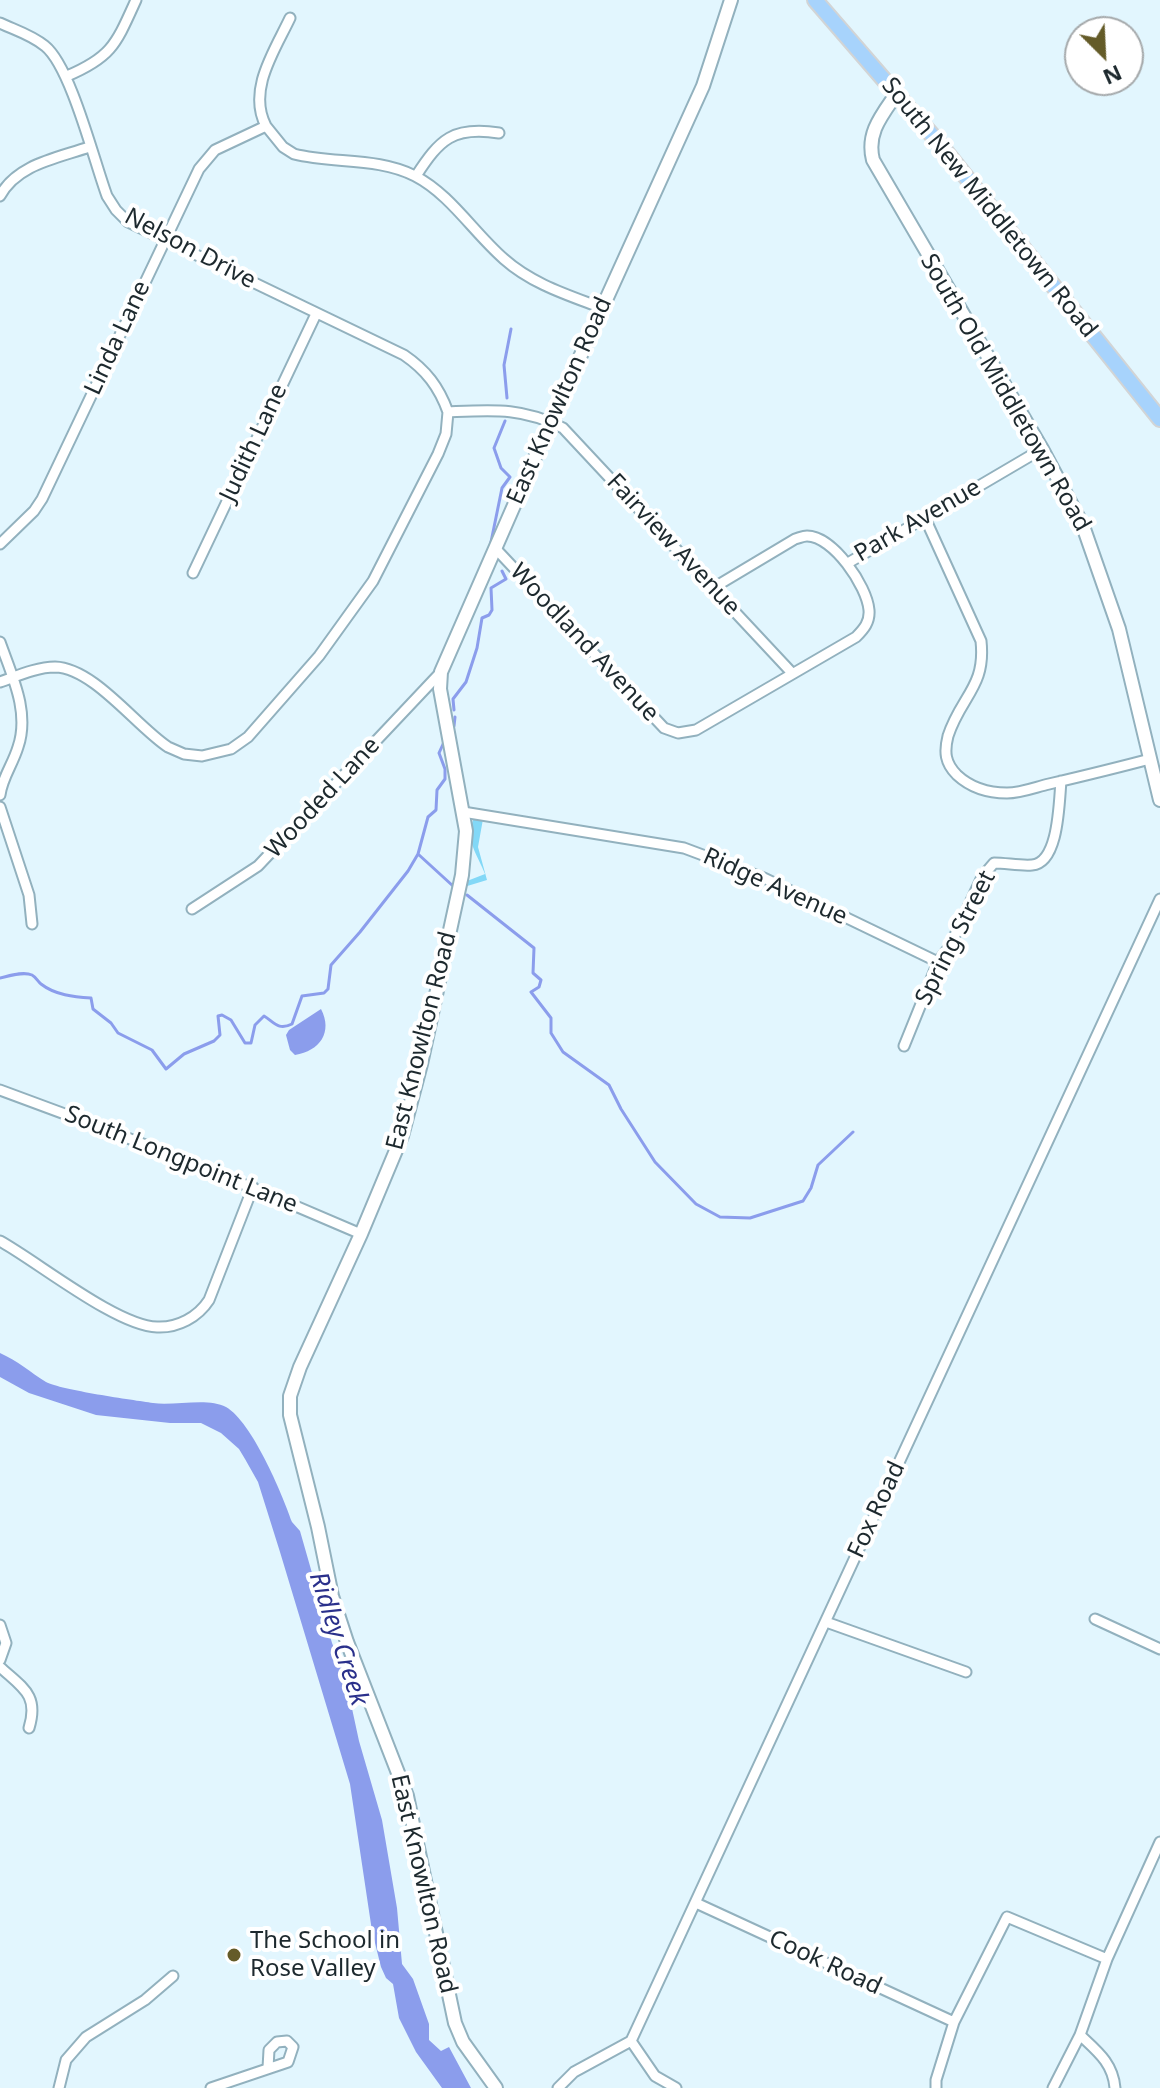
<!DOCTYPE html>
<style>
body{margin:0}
#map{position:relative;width:1160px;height:2088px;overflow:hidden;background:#e2f6fe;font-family:"Noto Sans",sans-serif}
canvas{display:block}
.north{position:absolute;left:1064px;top:16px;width:80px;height:80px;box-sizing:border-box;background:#fff;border:2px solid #a5a9ab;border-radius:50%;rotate:156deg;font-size:22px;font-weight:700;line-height:32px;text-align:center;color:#1d292e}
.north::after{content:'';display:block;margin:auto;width:28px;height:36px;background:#645b28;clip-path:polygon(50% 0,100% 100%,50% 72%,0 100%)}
</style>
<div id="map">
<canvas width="1160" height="2088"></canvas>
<div class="north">N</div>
</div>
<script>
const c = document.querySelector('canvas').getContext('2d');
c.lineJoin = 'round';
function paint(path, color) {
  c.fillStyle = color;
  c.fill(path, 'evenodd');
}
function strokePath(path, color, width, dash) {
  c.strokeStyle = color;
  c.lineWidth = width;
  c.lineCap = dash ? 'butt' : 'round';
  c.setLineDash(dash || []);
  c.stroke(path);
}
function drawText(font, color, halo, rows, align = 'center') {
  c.font = font + ' "Noto Sans",sans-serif';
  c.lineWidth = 8;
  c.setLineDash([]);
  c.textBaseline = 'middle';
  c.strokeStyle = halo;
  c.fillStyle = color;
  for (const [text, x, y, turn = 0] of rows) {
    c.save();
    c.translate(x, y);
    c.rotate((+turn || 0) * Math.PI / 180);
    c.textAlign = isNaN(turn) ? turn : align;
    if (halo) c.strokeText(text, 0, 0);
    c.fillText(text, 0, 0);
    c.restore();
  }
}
const green = new Path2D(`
 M474 818 483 819 478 847 487 880 464 887 467 881 485 874C478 855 464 840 474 818Z`);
const water = new Path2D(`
 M321 1009C333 1032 320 1051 295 1055L290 1050 286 1035 289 1030Z
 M0 1353C18 1361 30 1372 46 1382 61 1390 133 1400 153 1403 175 1406 208 1397 226 1407 252 1422 282 1493 292 1522L300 1531 332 1643 345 1676 359 1741 382 1820 397 1908 402 1964 413 1979 429 2024V2040L441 2051 449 2047 471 2088H442L416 2052 399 2018 393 1984 386 1978 381 1967 372 1931 350 1784 280 1552 258 1482 245 1459 239 1449 221 1433 201 1423H170L96 1415 29 1393 0 1377Z`);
const stream = new Path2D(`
 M507 398 504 365 511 329
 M491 542 502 488 510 477 501 468 494 448 505 421
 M454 710 453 699 466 682 477 648 482 618 489 615 492 610 491 588 506 579 502 571
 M454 726 455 717
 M418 854 453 886
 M467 895 534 948 533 973 541 980 539 987 531 992 551 1018V1033L563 1052 609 1085 621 1109 655 1162 696 1204 720 1217 750 1218 803 1201 811 1188 818 1165 853 1132
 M0 978C9 976 23 971 32 975 36 977 38 982 41 984 55 995 74 997 91 998L93 1009 111 1023 118 1033 152 1050 166 1069 184 1054 214 1041 220 1035 218 1016 222 1015 231 1020 245 1043H251L255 1025 264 1016C274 1022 278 1031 292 1024L302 996 324 993 328 989 331 965 360 932 408 871 418 854 428 817 436 810 437 790 445 779V769L439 753 444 742`);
const street = new Path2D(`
 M0 23C15 30 32 35 45 46 71 67 94 161 107 196L116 210 128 222 404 355C426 370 439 387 448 412
 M67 76C112 57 116 44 136 0
 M266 126 283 147 294 154C333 164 378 157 415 176 450 194 474 233 504 259 532 284 568 295 602 308
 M416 176C440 139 453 126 499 133
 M0 196C17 164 58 158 89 147
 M925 518 981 641C986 687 961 696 948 736 944 752 945 763 957 775 971 788 988 793 1007 793 1021 793 1036 787 1049 784 1083 776 1116 768 1150 759
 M0 544 34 511 42 499 199 169 215 150 266 126C247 90 275 50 290 18
 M495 548 664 728 678 733 696 730 856 637C864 629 870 622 869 610 867 586 833 536 807 536 803 536 799 538 795 539L713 588
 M848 563 1042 449
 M193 573 316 314
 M0 642C12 676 30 712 18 747 13 764 2 778 0 795
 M0 682C17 676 37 667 55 667 94 668 136 726 168 747L184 754 202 756 231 749 248 737 319 656 373 581 438 454 446 434 448 412C492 410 522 407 563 428L792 673
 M0 807 29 895 32 924
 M463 812 684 848 764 878 938 962
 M192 909 258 866 441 672
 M904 1046 938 962 950 946 982 877 994 863C1006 863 1020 866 1032 865 1059 863 1059 802 1061 781
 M0 1090C122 1134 242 1182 361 1234
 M0 1241C38 1262 117 1326 157 1327 178 1328 198 1317 209 1300L253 1187
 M1095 1619 1160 1649
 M826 1622 966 1672
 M0 1625 6 1643 0 1660
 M0 1667C23 1688 39 1695 29 1728
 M696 1903 954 2022
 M1080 2035C1097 2051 1113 2063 1115 2088
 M631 2041 655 2076 676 2088
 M59 2088 66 2060 86 2037 145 2000 173 1976
 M211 2088 288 2062 293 2047 287 2041 277 2042 269 2050 268 2068
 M558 2088 574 2072 631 2041 1160 899
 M936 2088V2080L954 2022 1007 1917 1107 1959
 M1053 2088 1080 2035 1107 1959 1160 1842`);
const secondary = new Path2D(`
 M897 93C882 115 866 133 873 160L1042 449 1083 526 1119 629 1160 800
 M496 2088 463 2042 455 2023 407 1796 347 1642 332 1596 318 1527 290 1415V1396L300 1367 361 1234 402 1136 421 1064 462 875 466 831 440 689 441 672 551 421 703 86 731 0`);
const primary = new Path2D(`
 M815 0 938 142 1160 419`);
const markers = [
 [234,1955,8,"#645b28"]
];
const streetNames = [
 ["South New Middletown Road",989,208,51],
 ["Nelson Drive",190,249,28],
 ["Linda Lane",118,338,-65],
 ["South Old Middletown Road",1005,393,60],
 ["East Knowlton Road",560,401,-66],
 ["Judith Lane",254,443,-65],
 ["Park Avenue",918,521,-30],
 ["Fairview Avenue",673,545,47],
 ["Woodland Avenue",584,643,47],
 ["Wooded Lane",323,798,-47],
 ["Ridge Avenue",775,887,24],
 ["Spring Street",956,938,-63],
 ["East Knowlton Road",422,1041,-76],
 ["South Longpoint Lane",181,1160,22],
 ["Fox Road",877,1510,-65],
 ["East Knowlton Road",423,1884,77],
 ["Cook Road",825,1963,25]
];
const poiNames = [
 ["The School in",250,1941],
 ["Rose Valley",250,1969]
];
const waterNames = [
 ["Ridley Creek",338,1639,72]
];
paint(green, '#82d8f7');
paint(water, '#8b9dec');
strokePath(stream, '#8b9dec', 3);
strokePath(street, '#92b1be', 13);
strokePath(secondary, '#92b1be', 16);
strokePath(primary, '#d2d4d5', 18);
strokePath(street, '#fff', 9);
strokePath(secondary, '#fff', 12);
strokePath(primary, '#a7d3fc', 14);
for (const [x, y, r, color] of markers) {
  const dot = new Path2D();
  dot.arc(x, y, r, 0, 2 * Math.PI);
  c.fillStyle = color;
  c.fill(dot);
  strokePath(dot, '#fff', 3);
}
drawText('24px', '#1d292e', '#fff', streetNames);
drawText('24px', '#1d292e', '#fff', poiNames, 'left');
drawText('italic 26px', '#2a308b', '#fff', waterNames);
</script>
